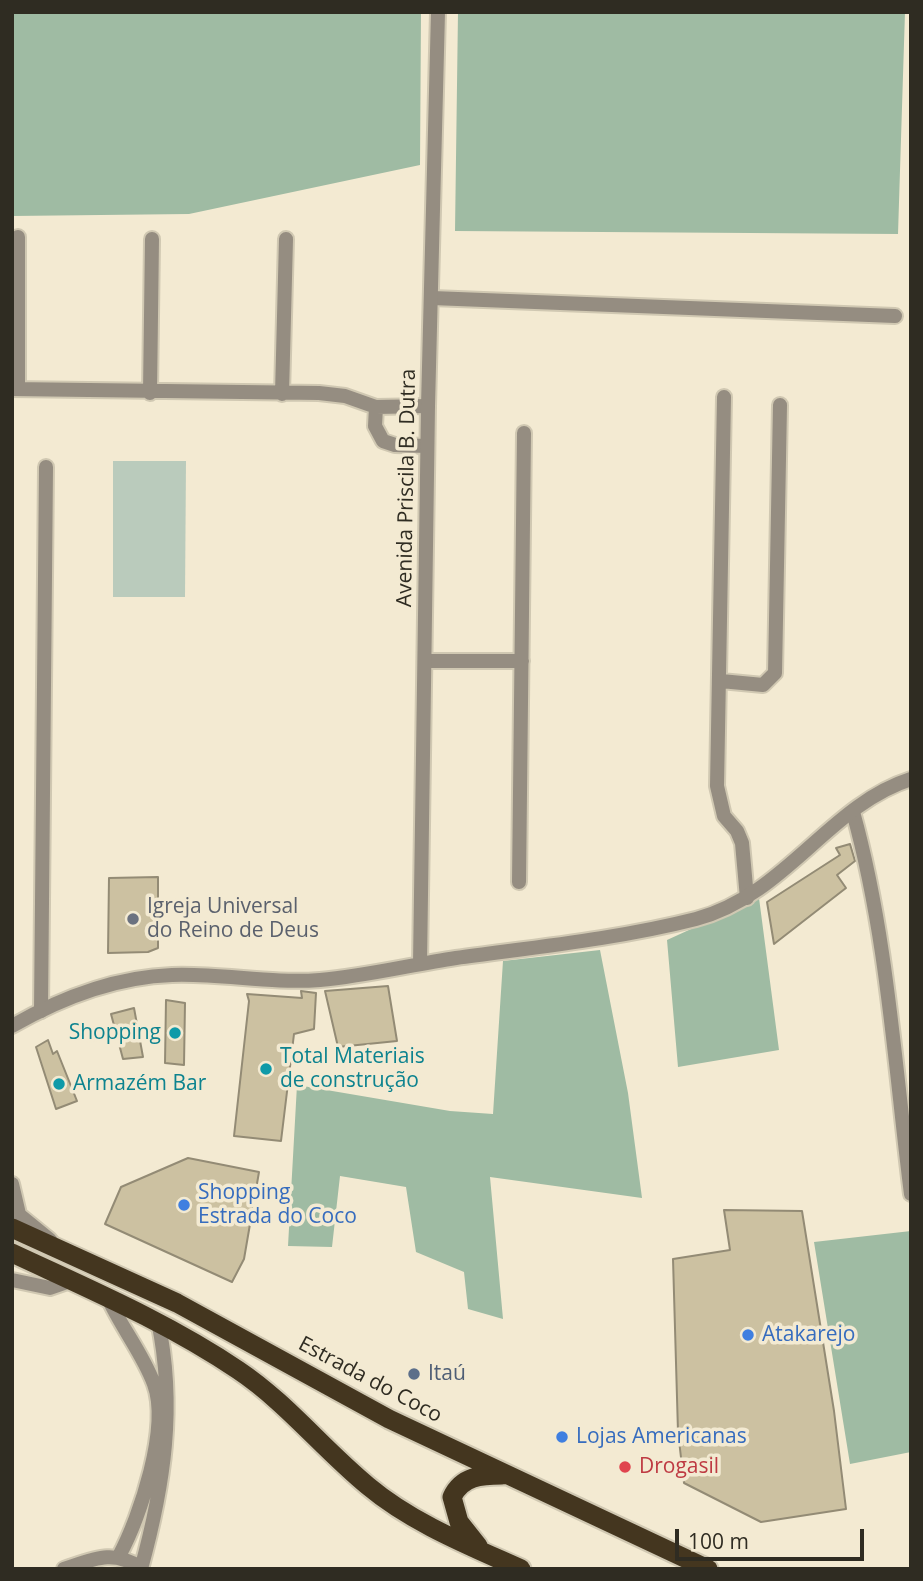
<!DOCTYPE html>
<meta charset="utf-8">
<style>
body{margin:0}
#map{position:relative;width:923px;height:1581px;overflow:hidden;background:#f3ead2;font-family:"Open Sans",sans-serif}
canvas{display:block}
.frame{position:absolute;inset:0;border:14px solid #2f2c22;pointer-events:none}
.scale{position:absolute;left:675px;top:1529px;width:189px;height:32px;box-sizing:border-box;border:4px solid #2f2c22;border-top:0;padding-left:9px;font-size:21px;line-height:24px;white-space:nowrap;color:#2f2c22;-webkit-text-stroke:5px #f3ead2;paint-order:stroke}
</style>
<div id="map">
<canvas width="923" height="1581"></canvas>
<div class="frame"></div>
<div class="scale">100 m</div>
</div>
<script>
const c = document.querySelector('canvas').getContext('2d');
c.lineJoin = 'round';
function paint(path, color) {
  c.fillStyle = color;
  c.fill(path, 'evenodd');
}
function strokePath(path, color, width, dash) {
  c.strokeStyle = color;
  c.lineWidth = width;
  c.lineCap = dash ? 'butt' : 'round';
  c.setLineDash(dash || []);
  c.stroke(path);
}
function drawText(font, color, halo, rows, align = 'center') {
  c.font = font + ' "Open Sans",sans-serif';
  c.lineWidth = 7;
  c.setLineDash([]);
  c.textBaseline = 'middle';
  c.strokeStyle = halo;
  c.fillStyle = color;
  for (const [text, x, y, turn = 0] of rows) {
    c.save();
    c.translate(x, y);
    c.rotate((+turn || 0) * Math.PI / 180);
    c.textAlign = isNaN(turn) ? turn : align;
    if (halo) c.strokeText(text, 0, 0);
    c.fillText(text, 0, 0);
    c.restore();
  }
}
const green = new Path2D(`
 M113 461H186L185 597H113Z`);
const forest = new Path2D(`
 M12 12H421L420 165 189 214 12 216Z
 M458 12H905L898 234 455 231Z
 M759 898 779 1050 678 1067 667 940Z
 M600 950 628 1093 642 1198 490 1177 503 1319 468 1309 464 1272 416 1252 406 1187 340 1176 332 1247 288 1246 297 1085 450 1111 493 1114 503 961Z
 M911 1231V1452L850 1464 814 1242Z`);
const building = new Path2D(`
 M850 844 855 861 837 875 846 888 774 944 767 902 840 855 836 848Z
 M158 877V948L148 952 108 953 109 878Z
 M388 986 397 1041 338 1047 325 991Z
 M301 991 316 993 314 1029 294 1034 281 1141 234 1136 249 1001 247 994 302 998Z
 M166 1000 185 1003 184 1065 165 1063Z
 M134 1008 143 1057 123 1059 111 1014Z
 M48 1040 53 1054 57 1051 77 1101 56 1109 36 1047Z
 M188 1158 259 1172 244 1259 232 1282 105 1224 121 1187Z
 M724 1210 802 1211 834 1411 846 1509 761 1522 684 1483 678 1432 673 1259 730 1250Z`);
const minor = new Path2D(`
 M432 298 895 316
 M12 389 319 393 345 396 376 407 428 406
 M18 389V237
 M150 393 152 239
 M282 394 286 239
 M724 397 717 786 724 816 737 831 742 843 747 898
 M376 407 375 426 383 441 395 445 427 446
 M425 661H522
 M721 681 763 685 775 673 780 405
 M853 812C887 934 895 1068 911 1194
 M519 882 524 433
 M41 1011 46 467
 M12 1280 50 1288 73 1280
 M108 1298C121 1327 143 1354 154 1384 170 1427 140 1517 119 1556
 M64 1569C94 1559 113 1549 141 1568
 M141 1569C164 1485 176 1407 158 1321`);
const tertiary = new Path2D(`
 M420 964 428 406 438 12
 M12 1026C61 998 116 977 172 975 221 973 270 984 320 980 366 976 410 965 456 958 536 947 617 939 696 919 786 895 829 805 911 779
 M12 1184 19 1214
 M12 1209 50 1240`);
const trunk = new Path2D(`
 M12 1228 177 1303 389 1419 708 1569
 M12 1253C89 1289 167 1322 238 1370 286 1402 323 1449 368 1486 412 1523 470 1546 521 1569
 M478 1546 459 1522 452 1497C462 1476 481 1475 502 1475`);
const markers = [
 [133,919,7,"#6b7280"],
 [175,1033,7,"#0f9aa8"],
 [266,1069,7,"#0f9aa8"],
 [59,1084,7,"#0f9aa8"],
 [184,1205,7,"#3f7fe0"],
 [748,1335,7,"#3f7fe0"],
 [414,1374,7,"#5c6f8a"],
 [562,1437,7,"#3f7fe0"],
 [625,1467,7,"#e0444e"]
];
const streetNames = [
 ["Avenida Priscila B. Dutra",407,488,-89],
 ["Estrada do Coco",370,1380,28]
];
const worshipNames = [
 ["Igreja Universal",147,907],
 ["do Reino de Deus",147,931]
];
const cultureNames = [
 ["Shopping",161,1033,"right"],
 ["Total Materiais",280,1057],
 ["de construção",280,1081],
 ["Armazém Bar",73,1084]
];
const shopNames = [
 ["Shopping",198,1193],
 ["Estrada do Coco",198,1217],
 ["Atakarejo",762,1335],
 ["Lojas Americanas",576,1437]
];
const serviceNames = [
 ["Itaú",428,1374]
];
const healthNames = [
 ["Drogasil",639,1467]
];
paint(green, '#bacbbc');
paint(forest, '#9fbba3');
paint(building, '#ccc1a1');
strokePath(building, '#938b75', 2);
strokePath(minor, '#d0c8b2', 18);
strokePath(tertiary, '#d0c8b2', 18);
strokePath(trunk, '#d0c8b2', 23);
strokePath(minor, '#958d81', 14);
strokePath(tertiary, '#958d81', 14);
strokePath(trunk, '#44361f', 19);
for (const [x, y, r, color] of markers) {
  const dot = new Path2D();
  dot.arc(x, y, r, 0, 2 * Math.PI);
  c.fillStyle = color;
  c.fill(dot);
  strokePath(dot, '#f3ead2', 2.5);
}
drawText('21px', '#2f2c22', '#f3ead2', streetNames);
drawText('21px', '#5b616d', '#f3ead2', worshipNames, 'left');
drawText('21px', '#0d838f', '#f3ead2', cultureNames, 'left');
drawText('21px', '#366cbe', '#f3ead2', shopNames, 'left');
drawText('21px', '#4e5e75', '#f3ead2', serviceNames, 'left');
drawText('21px', '#be3a42', '#f3ead2', healthNames, 'left');
</script>
